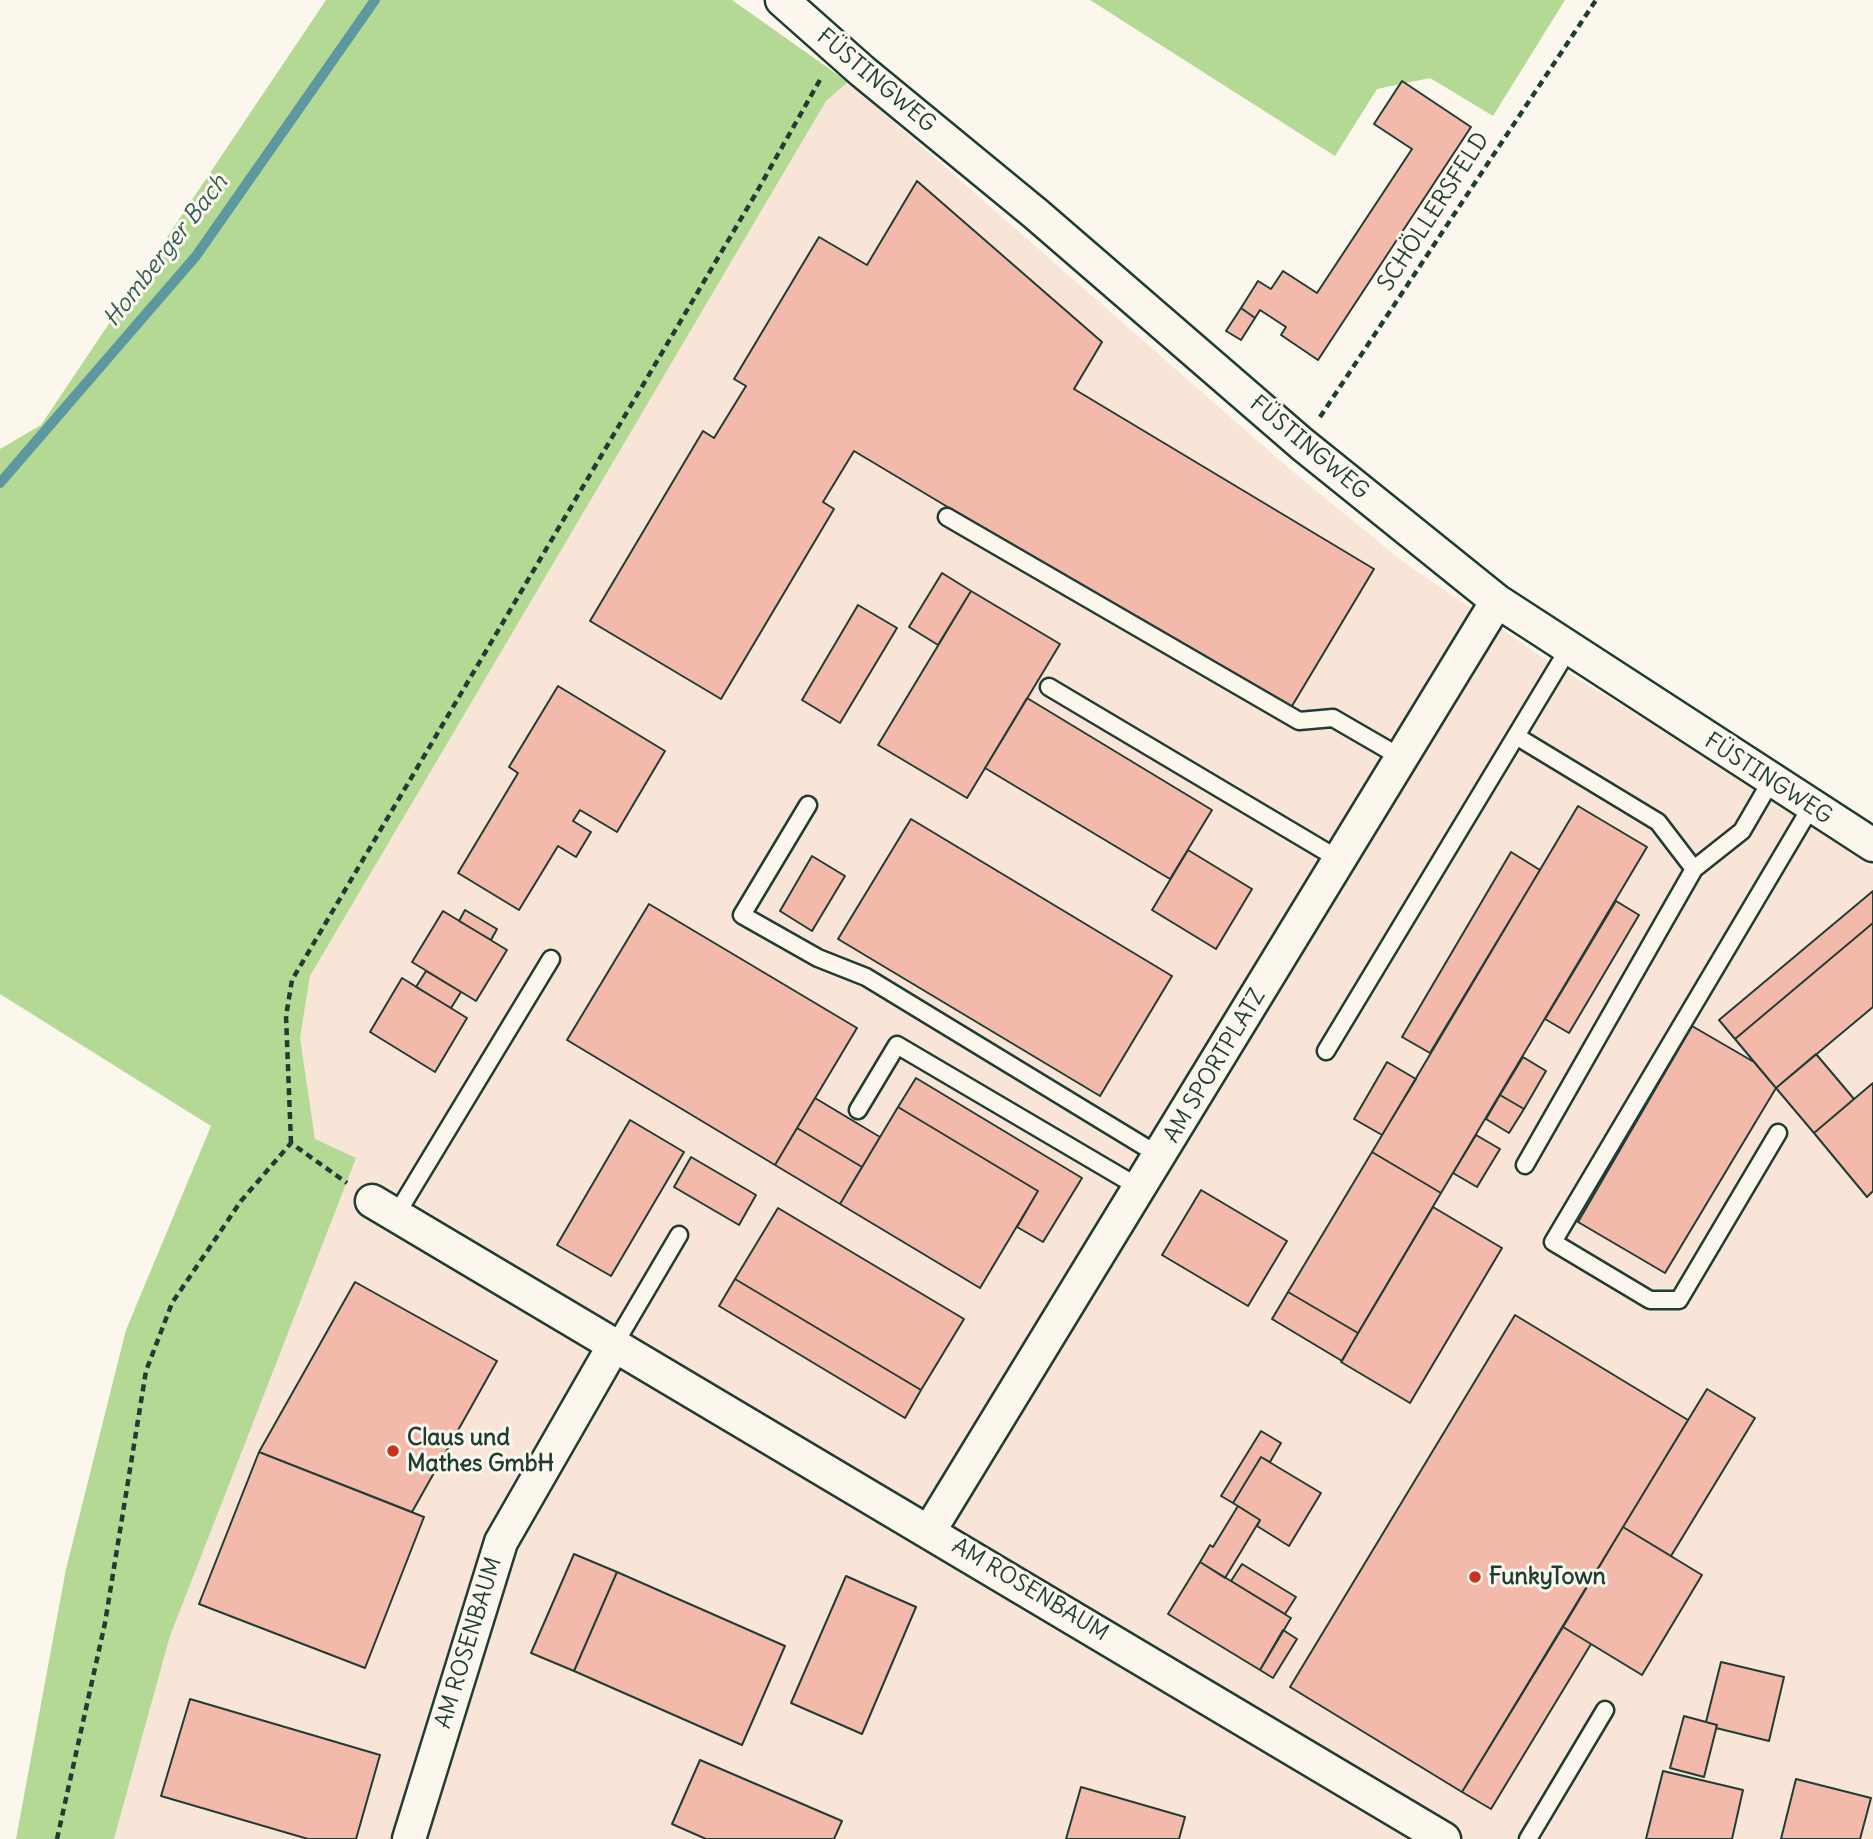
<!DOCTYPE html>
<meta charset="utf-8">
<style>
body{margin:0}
canvas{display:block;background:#fbf7ec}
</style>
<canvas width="1873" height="1839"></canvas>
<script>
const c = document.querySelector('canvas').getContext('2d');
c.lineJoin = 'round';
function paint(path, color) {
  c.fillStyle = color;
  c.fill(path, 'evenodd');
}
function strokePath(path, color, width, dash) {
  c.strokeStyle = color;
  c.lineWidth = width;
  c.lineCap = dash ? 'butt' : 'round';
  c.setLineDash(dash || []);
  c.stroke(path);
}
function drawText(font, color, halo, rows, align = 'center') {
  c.font = font + ' Delius,sans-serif';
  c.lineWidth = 6;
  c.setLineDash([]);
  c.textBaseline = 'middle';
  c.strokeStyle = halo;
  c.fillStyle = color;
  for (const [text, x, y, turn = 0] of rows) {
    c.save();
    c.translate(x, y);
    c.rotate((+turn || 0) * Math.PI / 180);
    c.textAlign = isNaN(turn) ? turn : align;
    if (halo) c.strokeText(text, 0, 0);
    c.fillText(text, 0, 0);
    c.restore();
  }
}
const built = new Path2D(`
 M848 82 1291 470 1402 561 1545 659 1779 800 1873 868V1839H114L170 1636 334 1200 356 1159 315 1139 300 1038 310 976 826 101Z`);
const green = new Path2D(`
 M326 0H732L848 82 826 101 310 976 300 1038 315 1139 356 1158 170 1636 114 1839H16L66 1569 126 1330 211 1126 0 994V449L41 425Z
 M1090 0H1565L1493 116 1430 78 1377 89 1335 156Z`);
const stream = new Path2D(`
 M0 483 196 256 375 0`);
const building = new Path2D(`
 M1402 81 1471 127 1318 360 1281 335 1286 327 1260 310 1255 318 1241 308 1258 281 1271 289 1283 271 1317 293 1412 149 1374 124Z
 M917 181 1102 342 1074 389 1374 569 1289 711 854 451 823 502 834 509 721 699 590 621 703 431 714 438 746 386 734 379 819 237 867 265Z
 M1241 308 1255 318 1241 340 1226 331Z
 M942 573 971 591 938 645 909 627Z
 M971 591 1060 644 967 798 878 745Z
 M858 605 897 628 840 723 802 700Z
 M558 686 665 751 617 832 580 810 573 821 591 832 576 857 558 846 519 910 458 873 518 773 509 767Z
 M1027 698 1212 810 1170 879 985 768Z
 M1578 806 1647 847 1441 1193 1372 1152Z
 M911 819 1172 976 1100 1096 838 939Z
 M1188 850 1252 889 1216 949 1152 910Z
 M1511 852 1540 870 1430 1053 1402 1037Z
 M812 856 845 876 812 931 780 911Z
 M1873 891V923L1735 1039 1719 1020Z
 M1616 901 1639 915 1569 1033 1545 1019Z
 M649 904 857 1028 775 1165 567 1040Z
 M465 910 497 929 491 940 459 921Z
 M443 911 507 950 476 1001 412 962Z
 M1873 923V1007L1776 1088 1735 1039Z
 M426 971 461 992 451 1008 416 987Z
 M402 978 467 1018 435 1072 370 1032Z
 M1692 1026 1754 1062 1776 1088 1665 1273 1578 1222Z
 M1816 1054 1854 1099 1814 1133 1776 1088Z
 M1523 1057 1546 1071 1524 1109 1500 1095Z
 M1387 1062 1416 1079 1382 1135 1354 1119Z
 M916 1078 1082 1178 1043 1242 1017 1227 1038 1191 898 1107Z
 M1873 1083V1191L1867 1197 1814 1133Z
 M1500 1095 1524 1109 1509 1133 1486 1119Z
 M815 1098 880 1137 862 1167 797 1128Z
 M898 1107 1038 1191 980 1288 840 1204Z
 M630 1120 684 1152 611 1276 557 1245Z
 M797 1128 862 1167 840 1204 775 1165Z
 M1476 1135 1500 1149 1477 1187 1453 1173Z
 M1372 1152 1441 1193 1358 1333 1288 1292Z
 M691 1157 756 1195 739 1225 674 1187Z
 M1201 1190 1287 1241 1248 1306 1162 1255Z
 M1433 1207 1502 1248 1410 1403 1341 1362Z
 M778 1208 964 1319 921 1390 735 1279Z
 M735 1279 921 1390 905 1418 719 1306Z
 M355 1282 497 1361 412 1512 259 1452Z
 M1288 1292 1358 1333 1342 1361 1272 1319Z
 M1515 1315 1688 1420 1462 1792 1290 1687Z
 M1707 1389 1755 1418 1671 1556 1623 1527Z
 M1261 1431 1281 1443 1270 1462 1261 1457 1233 1503 1221 1496Z
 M259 1452 424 1517 365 1668 199 1604Z
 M1261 1457 1321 1493 1289 1546 1257 1526 1260 1520 1233 1503Z
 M1238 1506 1260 1520 1225 1578 1200 1562 1210 1545 1213 1547Z
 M1623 1527 1702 1575 1642 1675 1563 1627Z
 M574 1554 617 1572 574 1671 531 1653Z
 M1200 1562 1291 1618 1260 1670 1168 1614Z
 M1242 1564 1296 1597 1285 1614 1231 1581Z
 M617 1572 785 1646 742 1745 574 1671Z
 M846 1576 916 1607 862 1734 791 1703Z
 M1563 1627 1591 1644 1491 1809 1462 1792Z
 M1283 1630 1297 1639 1273 1678 1260 1670Z
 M1721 1662 1784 1677 1769 1741 1716 1728 1717 1725 1706 1722Z
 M190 1699 380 1755 356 1839H308L161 1796Z
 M1684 1716 1717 1725 1704 1777 1670 1768Z
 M700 1760 842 1821 834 1839H706L672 1824Z
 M1663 1771 1743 1790 1732 1839H1646Z
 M1796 1779 1871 1798 1860 1839H1781Z
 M1081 1787 1185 1817 1179 1839H1066Z`);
const path = new Path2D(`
 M1320 417 1596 0
 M291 1143 286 1016 292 980 755 195 821 78
 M57 1839 105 1623 146 1371 172 1303 241 1201 291 1143 347 1183`);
const lane = new Path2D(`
 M947 517 1299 721 1333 718 1402 758
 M1049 687 1340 860
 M1516 736 1658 822 1694 869
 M808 805 742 915 818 958 866 977 1160 1156
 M1326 1051 1569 648
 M858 1110 897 1045 1140 1188
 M1778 1133 1679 1300H1650L1553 1242 1811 807
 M1525 1165 1694 869 1742 831 1771 781
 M396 1215 551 959
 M613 1347 679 1235
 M1528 1839 1605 1710`);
const street = new Path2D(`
 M782 0 862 71 1036 214 1302 444 1497 601 1873 845
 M372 1201C730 1413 1088 1625 1444 1839
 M930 1530 1497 601
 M409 1839 501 1542 613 1347`);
const markers = [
 [393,1451,7,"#c8321e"],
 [1475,1577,7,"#c8321e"]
];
const streetNames = [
 ["FÜSTINGWEG",876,81,40],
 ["SCHÖLLERSFELD",1434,212,-57],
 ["FÜSTINGWEG",1309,448,40],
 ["FÜSTINGWEG",1768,779,33],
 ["AM SPORTPLATZ",1215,1066,-59],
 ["AM ROSENBAUM",1030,1590,31],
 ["AM ROSENBAUM",469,1643,-73]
];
const poiNames = [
 ["Claus und",407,1438],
 ["Mathes GmbH",407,1464],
 ["FunkyTown",1489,1577]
];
const waterNames = [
 ["Homberger Bach",166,251,-52]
];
paint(built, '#f9e4d8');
paint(green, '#b3d994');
strokePath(stream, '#5d979f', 10);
paint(building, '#f3b9aa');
strokePath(building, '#1f3d34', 2);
strokePath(lane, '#1f3d34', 21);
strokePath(street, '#1f3d34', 37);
strokePath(path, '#1f3d34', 4.5, [7, 5]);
strokePath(lane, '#fbf7ec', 16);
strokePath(street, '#fbf7ec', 32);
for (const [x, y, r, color] of markers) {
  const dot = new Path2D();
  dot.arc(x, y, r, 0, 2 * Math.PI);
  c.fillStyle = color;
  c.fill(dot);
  strokePath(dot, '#fbf7ec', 2.5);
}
drawText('23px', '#1f3d34', '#fbf7ec', streetNames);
drawText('bold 23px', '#1f3d34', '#fbf7ec', poiNames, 'left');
drawText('italic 24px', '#345b58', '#fbf7ec', waterNames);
</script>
